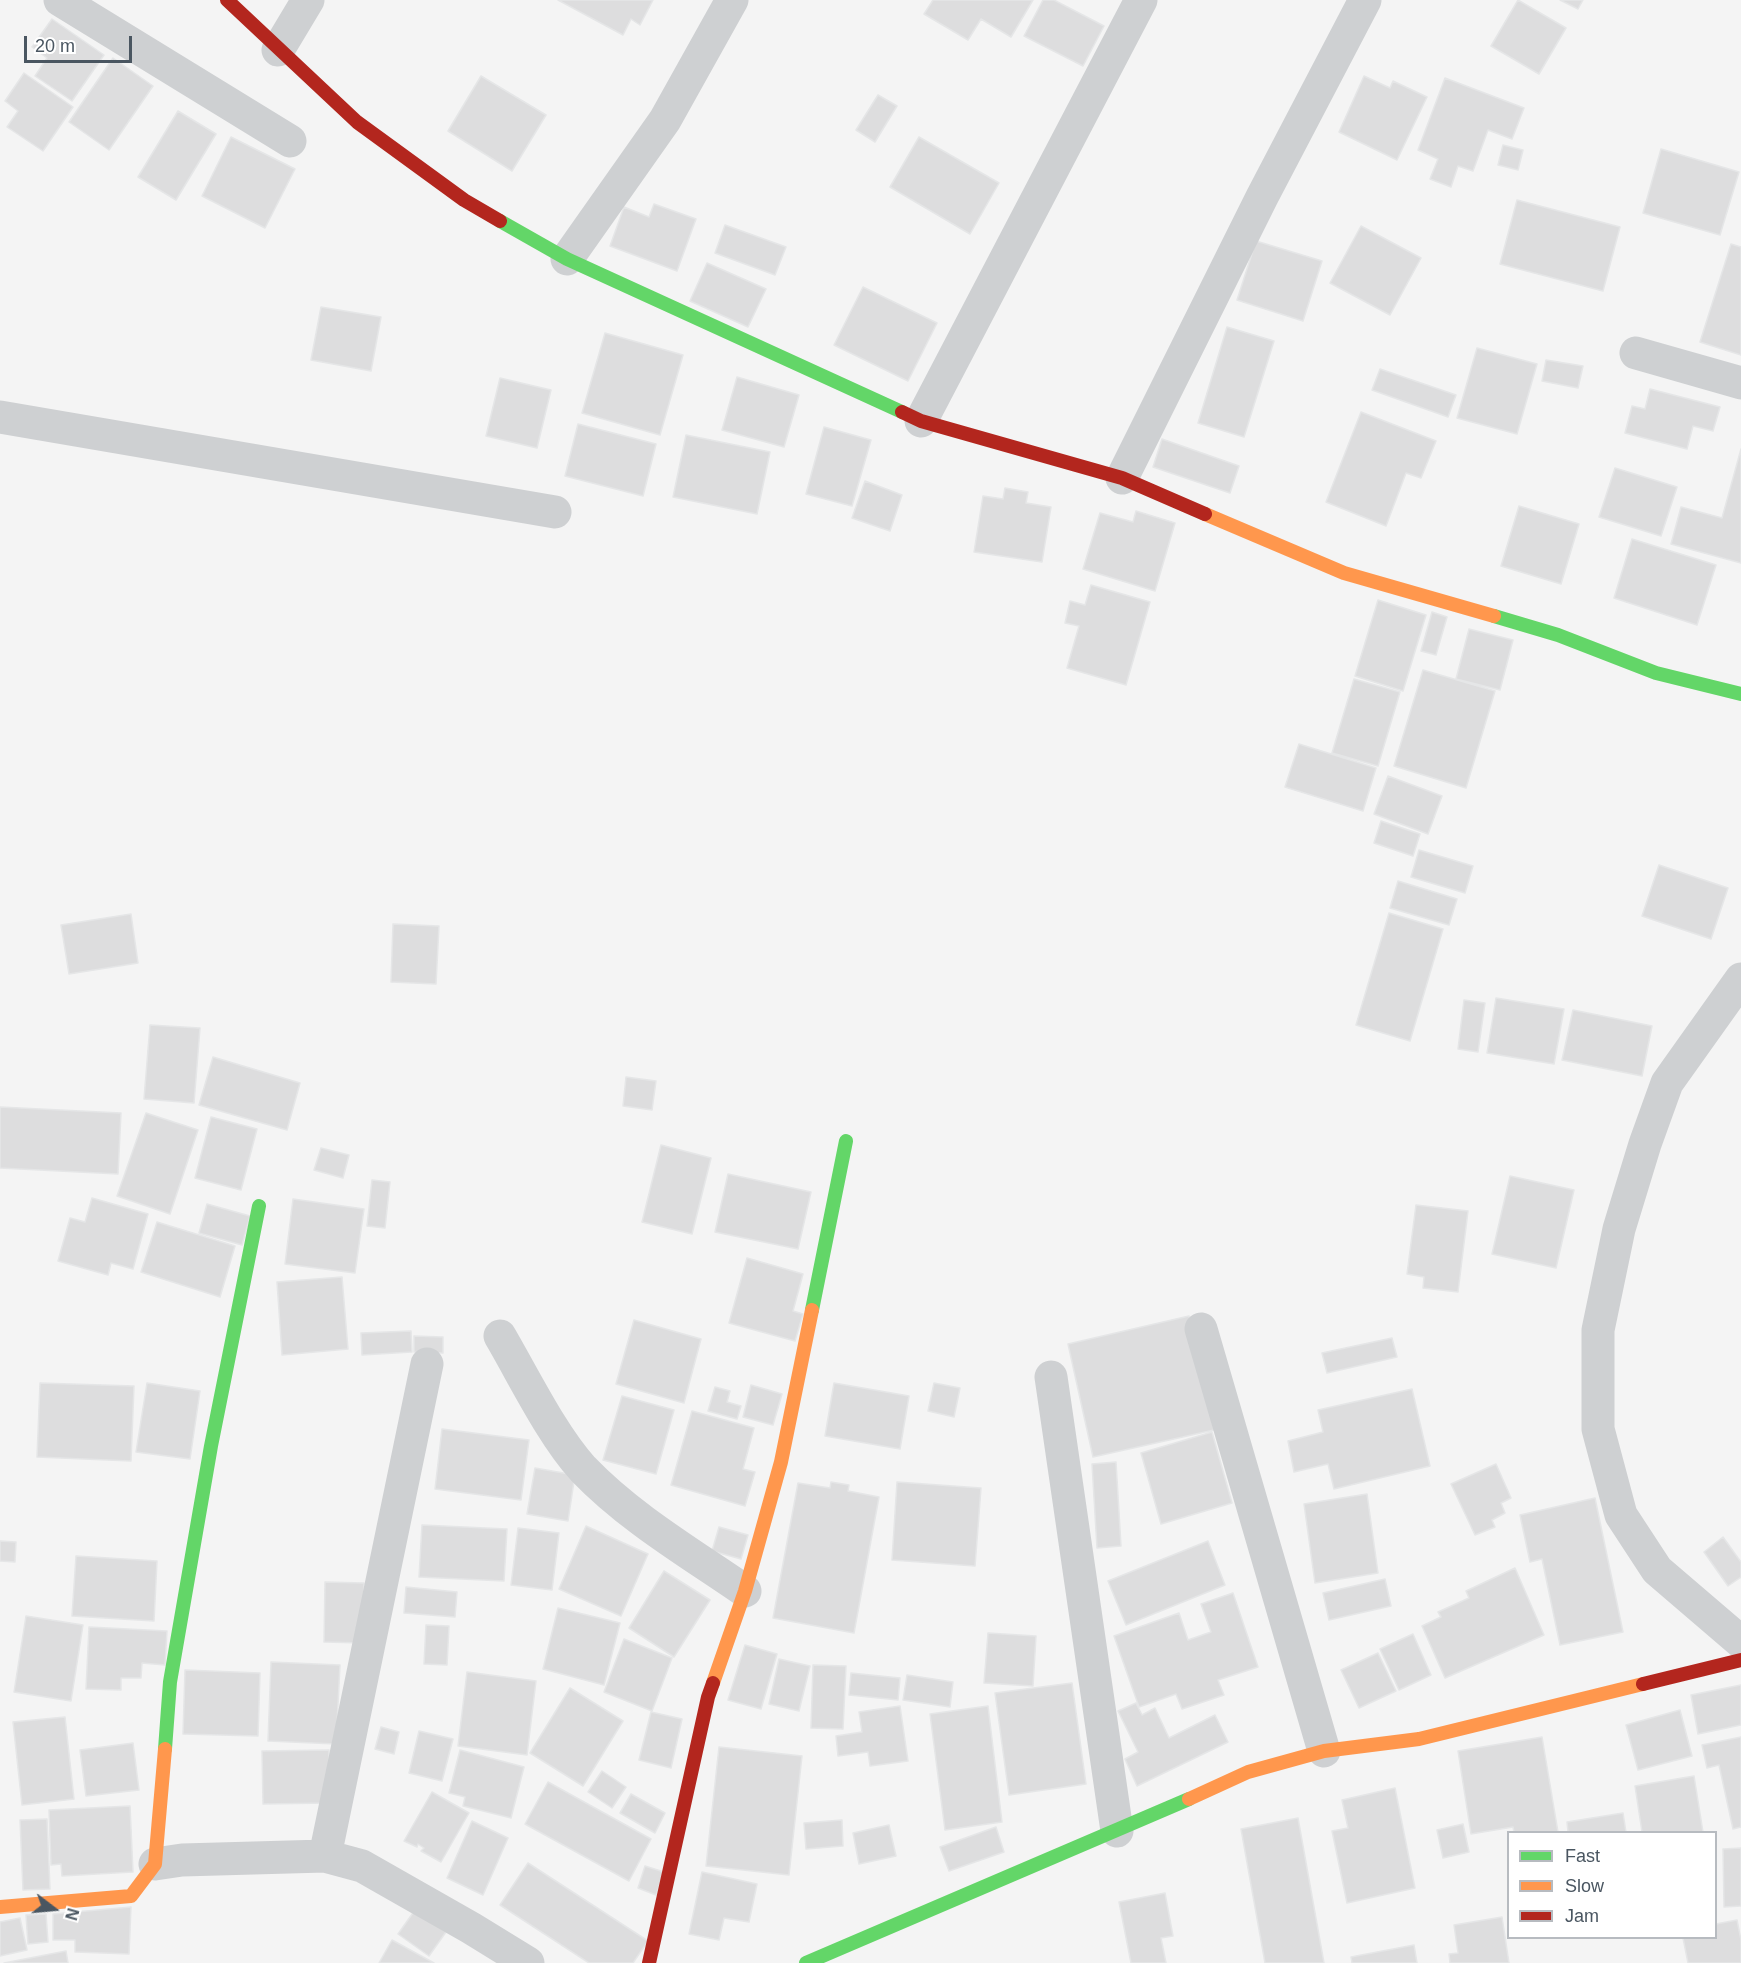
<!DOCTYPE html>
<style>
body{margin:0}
#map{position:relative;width:1741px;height:1963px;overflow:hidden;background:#f4f4f4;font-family:Helvetica,sans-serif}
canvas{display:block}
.legend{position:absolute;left:1507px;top:1831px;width:210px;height:108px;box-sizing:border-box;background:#fff;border:2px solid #b7bbc0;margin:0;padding:8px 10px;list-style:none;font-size:18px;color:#4a5661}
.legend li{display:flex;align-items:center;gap:12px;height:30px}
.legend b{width:30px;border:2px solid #b7bbc0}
.north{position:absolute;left:24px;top:1879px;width:60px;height:60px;-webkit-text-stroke:4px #fff;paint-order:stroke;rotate:106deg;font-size:16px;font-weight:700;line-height:24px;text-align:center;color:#4a5661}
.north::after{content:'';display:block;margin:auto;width:21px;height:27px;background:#4a5661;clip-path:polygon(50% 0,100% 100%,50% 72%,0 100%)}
.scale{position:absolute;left:24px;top:36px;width:108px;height:27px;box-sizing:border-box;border:3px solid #4a5661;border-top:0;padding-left:8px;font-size:18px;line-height:21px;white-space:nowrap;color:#4a5661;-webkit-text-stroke:4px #fff;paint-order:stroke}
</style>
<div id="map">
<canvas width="1741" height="1963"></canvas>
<ul class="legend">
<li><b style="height:8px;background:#63d668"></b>Fast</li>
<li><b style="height:8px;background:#ff974d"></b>Slow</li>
<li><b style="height:8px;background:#b3261e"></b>Jam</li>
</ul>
<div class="north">N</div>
<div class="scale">20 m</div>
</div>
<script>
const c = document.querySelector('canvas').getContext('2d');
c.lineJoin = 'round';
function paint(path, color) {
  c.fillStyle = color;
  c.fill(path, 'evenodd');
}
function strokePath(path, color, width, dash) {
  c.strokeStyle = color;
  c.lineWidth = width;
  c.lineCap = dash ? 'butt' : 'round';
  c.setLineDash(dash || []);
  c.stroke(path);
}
const building = new Path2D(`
 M558 0H653L640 25 631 19 623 35Z
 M933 0H1033L1011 37 981 19 968 40 924 14Z
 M1043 0H1054L1104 26 1083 66 1024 36Z
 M1518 0 1566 28 1539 74 1491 46Z
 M1560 0H1583L1578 9Z
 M52 19 104 55 72 101 35 76 47 58 32 47Z
 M113 58 153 86 109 150 69 122Z
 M24 73 73 107 43 151 7 127 18 111 5 101Z
 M481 76 546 115 512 171 448 131Z
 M1364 76 1390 88 1393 81 1427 97 1397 160 1339 132Z
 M1445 78 1524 108 1512 139 1488 130 1473 171 1458 166 1451 187 1430 179 1438 159 1418 150Z
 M878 95 897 106 875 142 856 130Z
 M178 111 216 134 176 200 138 177Z
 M231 137 295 169 265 228 202 196Z
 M919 137 999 183 970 234 890 187Z
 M1503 145 1523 150 1518 170 1498 165Z
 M1661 149 1739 172 1720 235 1643 213Z
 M1517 200 1620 227 1603 291 1500 264Z
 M654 204 696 219 677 271 610 246 624 207 649 217Z
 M725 225 786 247 775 275 715 253Z
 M1361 226 1421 258 1390 315 1330 283Z
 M1256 241 1322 261 1303 321 1237 300Z
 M1731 244 1741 247V355L1700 342Z
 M707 263 766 289 748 327 690 301Z
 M863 287 937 323 908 381 834 345Z
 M321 307 381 317 371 371 311 360Z
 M1227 327 1274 341 1244 437 1198 423Z
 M605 333 683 355 660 435 582 413Z
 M1477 348 1537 364 1517 434 1457 418Z
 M1546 360 1583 366 1578 388 1542 381Z
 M1380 369 1456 395 1448 417 1372 390Z
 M737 377 799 395 784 447 722 430Z
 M500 378 551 390 537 448 486 436Z
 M1650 389 1720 407 1713 431 1693 426 1687 449 1625 433 1632 406 1645 409Z
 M1361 412 1436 441 1421 478 1406 473 1386 526 1326 502Z
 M578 424 656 444 643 496 565 476Z
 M824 427 871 440 852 506 806 494Z
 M686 435 770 452 757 514 673 497Z
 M1162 439 1239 466 1230 493 1153 467Z
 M1741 449V563L1671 544 1681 507 1722 518Z
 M1615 468 1677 487 1661 536 1599 517Z
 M865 481 902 495 890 531 852 518Z
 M1005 488 1028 492 1026 503 1051 507 1042 562 974 552 983 496 1003 499Z
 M1519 506 1579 524 1561 584 1501 566Z
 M1136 511 1175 523 1155 591 1083 569 1100 513 1133 522Z
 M1632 539 1716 565 1697 625 1614 598Z
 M1091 585 1150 602 1126 685 1067 668 1079 626 1065 623 1070 601 1085 605Z
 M1378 600 1426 615 1403 691 1355 676Z
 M1432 612 1447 617 1436 655 1421 651Z
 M1469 629 1513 640 1500 690 1456 679Z
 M1423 670 1495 691 1466 788 1394 766Z
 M1354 679 1400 692 1378 766 1332 753Z
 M1299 744 1376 768 1363 811 1285 787Z
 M1388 776 1442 796 1428 834 1374 814Z
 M1381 821 1420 834 1413 856 1374 843Z
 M1419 850 1473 866 1465 893 1411 877Z
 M1659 865 1728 888 1711 939 1642 916Z
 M1398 881 1457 899 1449 925 1390 908Z
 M1389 913 1443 929 1410 1041 1356 1025Z
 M131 914 138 963 69 974 61 925Z
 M393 924 439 926 436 984 391 982Z
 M1496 998 1564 1009 1554 1064 1487 1053Z
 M1464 1000 1485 1003 1478 1052 1458 1049Z
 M1573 1010 1652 1026 1642 1076 1562 1060Z
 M150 1025 200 1028 194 1103 144 1099Z
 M213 1057 300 1083 287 1130 199 1105Z
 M626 1077 656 1081 652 1110 623 1106Z
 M0 1107 121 1113 118 1174 0 1168Z
 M146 1113 198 1130 170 1214 117 1196Z
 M211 1117 257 1129 241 1190 195 1178Z
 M661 1145 711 1158 692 1234 642 1222Z
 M321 1148 349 1155 343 1178 314 1170Z
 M728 1174 811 1192 798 1249 715 1232Z
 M1510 1176 1574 1190 1556 1268 1492 1254Z
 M372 1180 390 1182 385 1228 367 1226Z
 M92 1198 148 1214 133 1269 111 1263 108 1275 58 1261 70 1218 85 1222Z
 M293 1199 364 1209 355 1273 285 1264Z
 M207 1204 250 1216 242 1245 199 1233Z
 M1416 1205 1468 1211 1458 1292 1423 1288 1424 1277 1407 1274Z
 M157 1222 235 1246 220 1297 141 1272Z
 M747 1258 803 1274 793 1311 803 1314 795 1341 729 1323Z
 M342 1277 348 1349 282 1355 277 1282Z
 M1189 1316 1214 1430 1093 1457 1068 1344Z
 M634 1320 701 1339 684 1403 616 1384Z
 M411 1331 412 1352 362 1355 361 1333Z
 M414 1336 443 1337V1353L414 1352Z
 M1392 1338 1397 1357 1327 1373 1322 1353Z
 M40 1383 134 1386 131 1461 37 1457Z
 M147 1383 200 1391 190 1459 136 1452Z
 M834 1383 909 1396 900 1449 825 1436Z
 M934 1383 960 1388 954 1417 928 1411Z
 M751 1385 782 1394 773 1425 743 1417Z
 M715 1387 730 1391 727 1402 741 1406 737 1419 708 1411Z
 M1412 1389 1430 1466 1334 1489 1328 1464 1294 1472 1288 1441 1323 1432 1318 1410Z
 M622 1396 674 1410 656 1474 603 1460Z
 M692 1411 754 1428 743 1469 755 1472 745 1506 671 1485Z
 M442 1429 529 1440 521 1500 435 1489Z
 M1212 1432 1232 1503 1161 1524 1141 1453Z
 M1116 1462 1121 1546 1097 1548 1092 1464Z
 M1496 1464 1511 1498 1501 1503 1505 1513 1492 1520 1495 1527 1475 1535 1451 1484Z
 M535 1468 575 1475 568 1521 527 1514Z
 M831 1482 849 1485 848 1491 879 1497 854 1633 773 1618 798 1483 830 1488Z
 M897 1482 981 1488 975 1566 892 1560Z
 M1367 1494 1378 1573 1315 1583 1304 1504Z
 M1595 1498 1623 1632 1560 1645 1542 1559 1530 1562 1520 1515Z
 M422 1525 507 1529 504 1581 419 1577Z
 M586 1526 648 1554 621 1616 559 1589Z
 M719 1527 748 1535 741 1559 712 1551Z
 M518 1528 559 1533 552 1590 511 1585Z
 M1723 1537 1741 1562V1577L1728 1586 1704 1552Z
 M0 1541 16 1542 15 1562 0 1561Z
 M1208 1541 1225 1585 1126 1625 1108 1581Z
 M76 1556 157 1561 154 1621 72 1616Z
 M1515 1568 1544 1635 1445 1678 1422 1626 1441 1617 1438 1612 1469 1598 1466 1591Z
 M664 1571 710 1600 674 1657 629 1628Z
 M1385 1579 1391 1606 1329 1620 1323 1593Z
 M325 1582 364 1583 363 1643 324 1642Z
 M406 1587 457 1592 455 1617 404 1613Z
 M1233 1593 1258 1667 1218 1680 1224 1695 1182 1709 1176 1694 1139 1707 1114 1636 1179 1613 1188 1640 1211 1632 1201 1604Z
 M558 1608 620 1623 604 1685 543 1669Z
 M26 1616 83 1625 71 1701 14 1692Z
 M426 1625 449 1626 447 1665 424 1664Z
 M89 1627 167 1631 165 1665 142 1663 141 1678H121V1690L86 1689Z
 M988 1633 1036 1636 1033 1686 984 1683Z
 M1413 1634 1431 1675 1399 1690 1380 1649Z
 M624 1639 672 1658 652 1711 604 1692Z
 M745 1645 777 1654 761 1709 728 1700Z
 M1378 1653 1396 1691 1359 1708 1341 1670Z
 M779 1659 810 1666 799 1711 769 1704Z
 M271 1662 340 1665 336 1744 268 1741Z
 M813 1665 846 1666 843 1729 811 1728Z
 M185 1670 260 1673 258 1736 183 1734Z
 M467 1672 536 1681 527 1755 458 1746Z
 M851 1673 900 1678 898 1700 849 1695Z
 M907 1675 953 1682 950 1707 903 1700Z
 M1072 1683 1086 1784 1009 1795 995 1693Z
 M1741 1685V1725L1698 1734 1691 1695Z
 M570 1688 623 1721 583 1786 530 1753Z
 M1136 1703 1142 1715 1155 1708 1169 1738 1215 1715 1228 1742 1137 1786 1125 1759 1138 1752 1118 1711Z
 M900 1706 908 1761 870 1766 868 1752 838 1756 836 1736 862 1732 859 1712Z
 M988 1706 1002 1822 945 1830 930 1714Z
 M1680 1710 1692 1756 1638 1770 1626 1725Z
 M651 1712 682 1719 671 1768 639 1760Z
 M65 1717 74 1799 22 1805 13 1722Z
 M381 1727 399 1732 394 1754 375 1749Z
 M419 1731 453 1739 442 1781 409 1773Z
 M1542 1737 1558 1832H1514L1513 1827 1471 1834 1458 1751Z
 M1741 1737V1827L1733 1829 1719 1765 1707 1768 1702 1745Z
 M133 1743 139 1790 86 1796 80 1750Z
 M719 1747 802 1756 789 1875 706 1866Z
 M329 1750V1803L263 1804 262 1751Z
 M460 1750 524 1767 511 1818 463 1806 465 1797 449 1793Z
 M602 1771 626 1787 612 1808 588 1792Z
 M1694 1776 1703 1832H1642L1635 1786Z
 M548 1782 651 1839 629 1881 525 1824Z
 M1395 1788 1415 1888 1347 1903 1332 1831 1348 1828 1342 1800Z
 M432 1792 469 1813 441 1862 421 1851 424 1848 418 1844 417 1847 404 1841Z
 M631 1794 665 1813 655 1833 620 1813Z
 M130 1806 133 1872 62 1876 61 1864 51 1865 49 1810Z
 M1623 1813 1626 1832H1568L1567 1822Z
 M1298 1818 1324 1963H1265L1241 1829Z
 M47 1819 50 1889 23 1890 20 1820Z
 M842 1820 843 1846 806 1849 804 1823Z
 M472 1821 508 1838 483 1895 447 1878Z
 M1463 1824 1469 1852 1443 1858 1437 1830Z
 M889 1825 896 1856 859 1864 853 1833Z
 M996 1827 1004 1852 949 1871 940 1847Z
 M1741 1848V1906L1724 1907 1723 1849Z
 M528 1863 648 1941 633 1963H589L500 1905Z
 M645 1866 664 1872 656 1895 638 1888Z
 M702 1872 757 1884 749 1922 724 1918 719 1940 689 1934Z
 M1165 1893 1173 1936 1161 1938 1166 1963H1131L1119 1902Z
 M131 1907 129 1954 75 1952V1940H53V1914Z
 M415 1910 446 1932 429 1956 398 1934Z
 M46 1914 48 1942 28 1944 26 1915Z
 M1502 1917 1509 1963H1450L1449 1954 1458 1953 1454 1925Z
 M20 1918 27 1950 0 1956V1922Z
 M1737 1920 1741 1940V1963H1688L1683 1938H1716V1924Z
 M392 1940 434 1963H379Z
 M1414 1945 1417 1963H1352L1351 1957Z
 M66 1951 68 1963H4Z`);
const street = new Path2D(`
 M60 0 290 141
 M278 50 308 0
 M567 259 665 120 732 0
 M1636 353 1741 383
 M0 417 555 512
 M921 421 1141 0
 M1122 478 1262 197 1365 0
 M1741 979 1667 1083 1645 1144 1619 1229 1598 1330V1429L1621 1515 1657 1570 1741 1642
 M1201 1329 1324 1751
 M500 1336C524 1377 552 1435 583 1469 630 1518 690 1553 745 1591
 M1051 1377 1117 1831
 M325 1856 427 1364
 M155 1864 182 1860 325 1856 362 1866 471 1928 528 1963`);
const fast = new Path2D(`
 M500 221 567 259 902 412
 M1494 616 1558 635 1656 673 1741 694
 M812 1310 846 1141
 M165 1749 170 1682 211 1446 259 1206
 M806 1963 1189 1799`);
const slow = new Path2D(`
 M1205 514 1344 573 1494 616
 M713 1683 745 1591 781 1462 812 1310
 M1189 1799 1248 1772 1324 1751 1419 1739 1643 1684
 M0 1907 131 1896 155 1864 165 1749`);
const jam = new Path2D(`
 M227 0 357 122 464 200 500 221
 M902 412 921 421 1122 478 1205 514
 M1643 1684 1741 1660
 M649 1963 708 1697 713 1683`);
paint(building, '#ddddde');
strokePath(building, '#e5e6e7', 1.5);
strokePath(street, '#ced0d2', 33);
strokePath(fast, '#63d668', 14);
strokePath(slow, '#ff974d', 14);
strokePath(jam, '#b3261e', 14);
</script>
